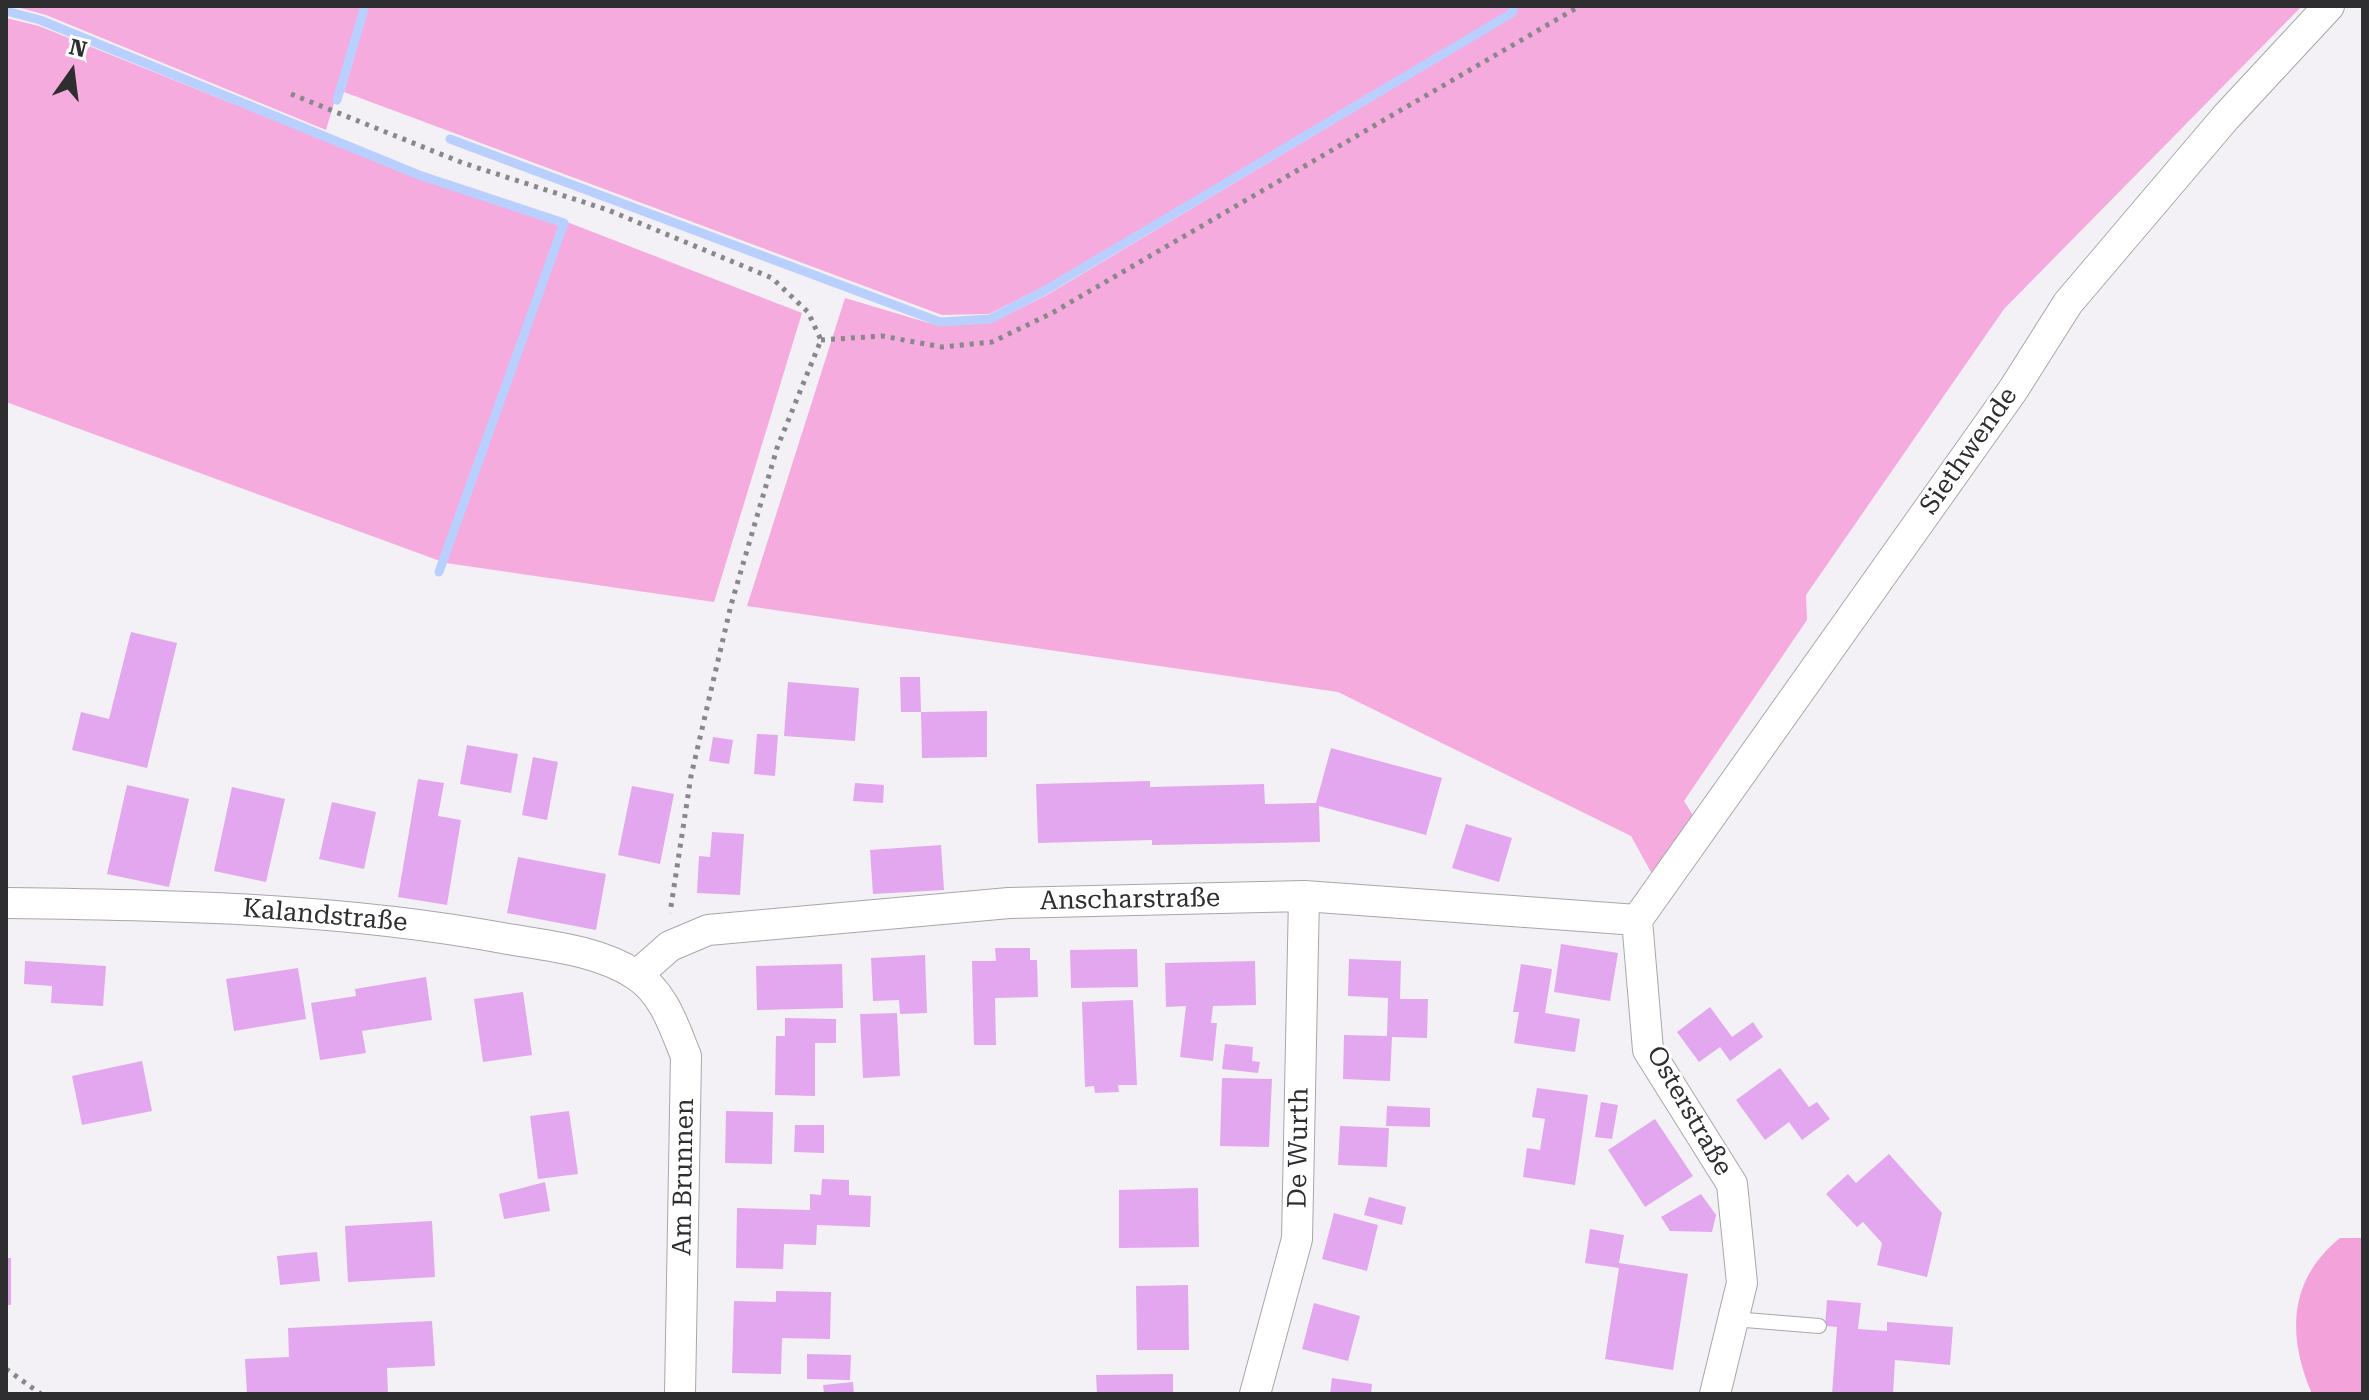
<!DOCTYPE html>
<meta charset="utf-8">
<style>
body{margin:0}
#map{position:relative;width:2369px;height:1400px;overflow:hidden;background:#f3f1f6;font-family:"Roboto Serif",serif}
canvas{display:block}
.frame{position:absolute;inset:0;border:8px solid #2e2d2f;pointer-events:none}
.north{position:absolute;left:32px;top:32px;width:80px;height:80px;-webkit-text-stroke:6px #fff;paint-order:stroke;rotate:14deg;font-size:22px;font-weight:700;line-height:32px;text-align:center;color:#2e2d2f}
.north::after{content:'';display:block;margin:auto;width:28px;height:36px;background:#2e2d2f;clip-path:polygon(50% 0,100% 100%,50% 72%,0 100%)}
</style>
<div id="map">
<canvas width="2369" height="1400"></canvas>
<div class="frame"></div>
<div class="north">N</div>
</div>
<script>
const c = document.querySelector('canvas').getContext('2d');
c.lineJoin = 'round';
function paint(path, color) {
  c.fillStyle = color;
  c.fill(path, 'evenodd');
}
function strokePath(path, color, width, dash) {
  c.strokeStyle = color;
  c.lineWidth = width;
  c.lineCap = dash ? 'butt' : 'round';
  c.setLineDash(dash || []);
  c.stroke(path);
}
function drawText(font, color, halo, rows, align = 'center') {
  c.font = font + ' "Roboto Serif",serif';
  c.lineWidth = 6;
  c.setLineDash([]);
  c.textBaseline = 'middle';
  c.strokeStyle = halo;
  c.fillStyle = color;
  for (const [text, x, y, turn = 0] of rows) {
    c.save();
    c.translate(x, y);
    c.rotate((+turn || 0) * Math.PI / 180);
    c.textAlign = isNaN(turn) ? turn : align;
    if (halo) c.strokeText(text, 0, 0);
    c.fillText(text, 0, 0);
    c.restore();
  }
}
const green = new Path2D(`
 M13 6H363L326 130 46 15Z
 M369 6H1511L1510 11 1043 287 989 314 942 315 344 92Z
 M1518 6H2302L2004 309 1806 595 1807 620 1684 801 1694 817 1652 874 1631 836 1338 692 747 606 845 298 939 326 991 323 1045 296 1514 16Z
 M6 18 39 26 416 177 559 225 440 561 6 402Z
 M567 222 802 313 714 602 446 563Z`);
const forest = new Path2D(`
 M2340 1238H2363V1394H2312C2287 1336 2288 1280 2340 1238Z`);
const stream = new Path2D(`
 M6 11 40 20 419 175 564 223 439 572
 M337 100 365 6
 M450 139 940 322 990 319 1044 291 1512 13 1514 6`);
const building = new Path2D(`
 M131 632 177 643 147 768 72 750 81 712 109 719Z
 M900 677H920L921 712H901Z
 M788 682 859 688 855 741 784 736Z
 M987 711V757L922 758 921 712Z
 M757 734 778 735 775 776 754 774Z
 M713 737 733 740 729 764 709 761Z
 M467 745 518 754 511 793 460 784Z
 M1331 748 1442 778 1426 835 1319 806 1320 842 1152 845V840L1038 843 1036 784 1150 781V787L1264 784 1265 804 1316 803Z
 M533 757 558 762 547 820 522 815Z
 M418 779 444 783 438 816 461 820 447 905 398 897Z
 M855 783 884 785 883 803 853 801Z
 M127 785 189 799 169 887 107 874Z
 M632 786 674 794 660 864 618 855Z
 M232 787 285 799 266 882 214 871Z
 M332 802 376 812 364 869 319 859Z
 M1466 824 1512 838 1499 882 1452 868Z
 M712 832 744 834 740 895 697 893 699 856 710 857Z
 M941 845 944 890 873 894 870 850Z
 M518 857 606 874 596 930 507 913Z
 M1561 944 1618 953 1610 1001 1554 992Z
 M995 948H1030V960H1037L1038 997 995 998 996 1045H974L972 961H996Z
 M1137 949 1138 987 1071 988 1070 950Z
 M925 955 927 1013 900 1014 899 1000 873 1001 871 958Z
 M1349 959 1401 961 1400 999H1428L1427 1038 1392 1037 1390 1081 1343 1079 1344 1035 1387 1036 1388 998 1348 996Z
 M25 961 106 966 103 1006 51 1003 52 986 24 984Z
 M1255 961 1256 1005 1213 1006 1211 1023H1217L1213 1061 1180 1057 1186 1006 1166 1007 1165 963Z
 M842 964 843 1008 757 1010 756 966Z
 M1521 964 1552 969 1545 1013 1580 1019 1575 1052 1514 1043 1519 1012H1513Z
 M298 968 306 1019 234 1031 226 979Z
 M426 977 432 1020 362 1031 366 1053 320 1060 311 1003 356 996 355 989Z
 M523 992 532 1055 483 1062 474 999Z
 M1133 1000 1137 1085H1118L1119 1092 1095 1093 1094 1086 1085 1087 1082 1002Z
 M1710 1007 1732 1037 1753 1022 1763 1037 1730 1061 1720 1047 1699 1062 1677 1032Z
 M897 1013 900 1076 863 1078 860 1014Z
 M785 1018 836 1019V1043H815V1096L775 1095 776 1036H785Z
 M1225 1044 1253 1047 1252 1061 1260 1062 1258 1073 1222 1069Z
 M142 1061 152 1111 82 1125 72 1076Z
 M1780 1068 1809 1107 1817 1102 1830 1119 1802 1140 1789 1122 1765 1140 1736 1100Z
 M1222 1078 1272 1079 1269 1147 1220 1146Z
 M1537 1088 1588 1095 1575 1185 1523 1177 1527 1148 1540 1150 1545 1119 1532 1117Z
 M1601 1102 1618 1105 1612 1139 1595 1137Z
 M1387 1106 1430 1108V1127L1386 1126Z
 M569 1111 578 1174 538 1179 530 1116Z
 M726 1111 773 1112 772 1164 725 1163Z
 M1655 1119 1693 1176 1645 1207 1608 1150Z
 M795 1125H824V1153L794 1152Z
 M1340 1126 1389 1128 1387 1167 1338 1165Z
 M1889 1154 1942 1213 1927 1277 1877 1265 1882 1243 1863 1222 1857 1227 1826 1194 1848 1174 1856 1183Z
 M822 1179 849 1180V1195L871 1196 870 1227 817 1225 816 1245 784 1244 783 1269 736 1268 737 1208 810 1210V1194L821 1195Z
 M545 1182 550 1211 504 1219 499 1194Z
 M1198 1188 1199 1247 1119 1248V1190Z
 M1701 1194 1716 1215 1712 1232 1670 1231 1661 1217Z
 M1369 1197 1406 1207 1402 1225 1364 1215Z
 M1334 1213 1378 1225 1367 1271 1322 1259Z
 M432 1221 435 1277 348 1282 345 1226Z
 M1590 1229 1624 1235 1619 1263 1688 1274 1673 1370 1605 1359 1619 1268 1585 1263Z
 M317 1252 320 1281 280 1285 277 1256Z
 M6 1258H11V1305H6Z
 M1188 1285 1189 1350H1137L1136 1286Z
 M776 1291 831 1292 830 1339 782 1338 781 1374 732 1373 734 1301 776 1302Z
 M1827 1300 1861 1303 1858 1329 1887 1331V1322L1953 1327 1950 1365 1895 1360 1893 1394H1832L1837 1327 1825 1326Z
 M1314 1303 1360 1316 1348 1361 1302 1349Z
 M432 1321 435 1366 387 1368 388 1394H247L245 1359 289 1357 288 1328Z
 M807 1354 851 1355 850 1380 807 1379Z
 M1173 1374V1394H1097L1096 1375Z
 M1332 1378 1372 1384 1371 1394H1330Z
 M853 1382 854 1394H824L823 1385Z`);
const path = new Path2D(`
 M291 94 463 163 608 210 772 278 808 312 821 340 777 448 731 605 691 776 670 913
 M821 340 882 336 942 347 992 342 1052 313 1580 6
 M6 1369 41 1394`);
const lane = new Path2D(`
 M1733 1319 1819 1326`);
const street = new Path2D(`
 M6 903C174 905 342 908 508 939 550 946 600 951 636 975 664 993 674 1027 686 1056L680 1394
 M1637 920 2013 390 2068 303 2226 117 2329 6
 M1637 920 1648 1050 1732 1184 1742 1283 1715 1394
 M637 975 670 946 708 930 1009 903 1304 896 1637 920
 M1255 1394 1297 1239 1304 896`);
const streetNames = [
 ["Siethwende",1969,451,-55],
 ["Anscharstraße",1130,900,-1],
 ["Kalandstraße",325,916,5],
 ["Osterstraße",1689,1111,60],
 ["De Wurth",1299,1148,-89],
 ["Am Brunnen",684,1177,-89]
];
paint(green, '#f6abde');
paint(forest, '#f3a3d9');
strokePath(stream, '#b9cffe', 9);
paint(building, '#e2a7ee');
strokePath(lane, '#a7a6ab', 16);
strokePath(street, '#a7a6ab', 32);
strokePath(path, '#88878a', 5, [4, 6]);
strokePath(lane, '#fff', 14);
strokePath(street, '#fff', 30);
drawText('26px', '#2e2d2f', '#fff', streetNames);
</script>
